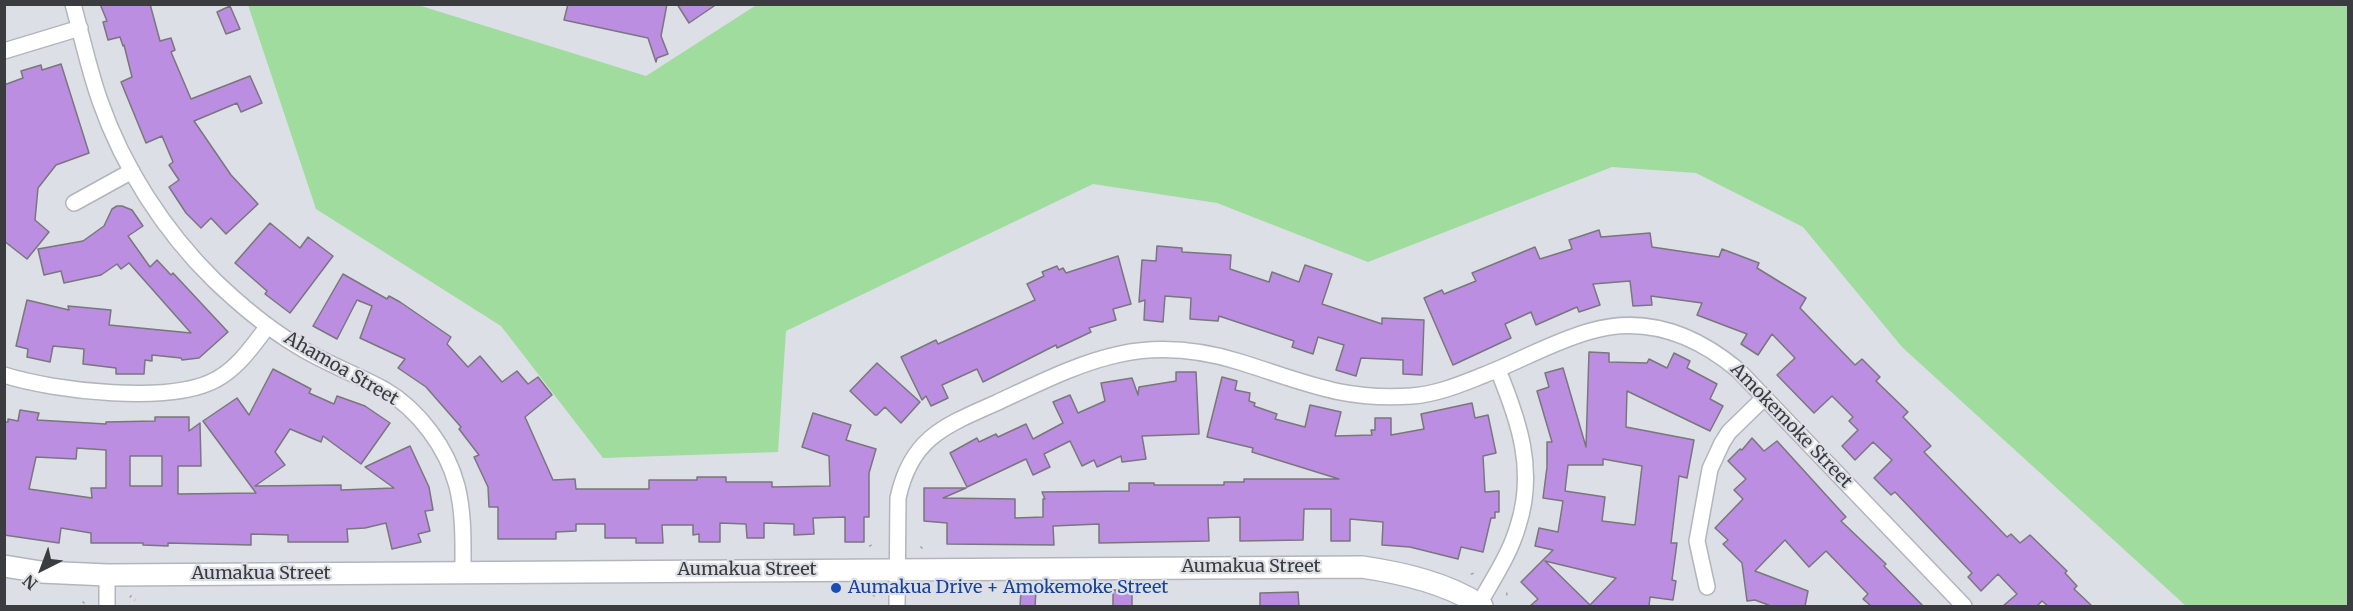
<!DOCTYPE html>
<style>
body{margin:0}
#map{position:relative;width:2353px;height:611px;overflow:hidden;background:#dcdfe6;font-family:Merriweather,serif}
canvas{display:block}
.frame{position:absolute;inset:0;border:6px solid #3b3c3f;pointer-events:none}
.north{position:absolute;left:12px;top:539px;width:60px;height:60px;-webkit-text-stroke:4px #dcdfe6;paint-order:stroke;rotate:222deg;font-size:16px;font-weight:700;line-height:24px;text-align:center;color:#3b3c3f}
.north::after{content:'';display:block;margin:auto;width:21px;height:27px;background:#3b3c3f;clip-path:polygon(50% 0,100% 100%,50% 72%,0 100%)}
</style>
<div id="map">
<canvas width="2353" height="611"></canvas>
<div class="frame"></div>
<div class="north">N</div>
</div>
<script>
const c = document.querySelector('canvas').getContext('2d');
c.lineJoin = 'round';
function paint(path, color) {
  c.fillStyle = color;
  c.fill(path, 'evenodd');
}
function strokePath(path, color, width, dash) {
  c.strokeStyle = color;
  c.lineWidth = width;
  c.lineCap = dash ? 'butt' : 'round';
  c.setLineDash(dash || []);
  c.stroke(path);
}
function drawText(font, color, halo, rows, align = 'center') {
  c.font = font + ' Merriweather,serif';
  c.lineWidth = 4.5;
  c.setLineDash([]);
  c.textBaseline = 'middle';
  c.strokeStyle = halo;
  c.fillStyle = color;
  for (const [text, x, y, turn = 0] of rows) {
    c.save();
    c.translate(x, y);
    c.rotate((+turn || 0) * Math.PI / 180);
    c.textAlign = isNaN(turn) ? turn : align;
    if (halo) c.strokeText(text, 0, 0);
    c.fillText(text, 0, 0);
    c.restore();
  }
}
const green = new Path2D(`
 M758 4 2348 5V606H2186L1902 347 1803 227 1696 173 1612 167 1368 262 1217 203 1093 184 786 331 778 452 603 458 501 326 316 209 248 5H418L646 76Z`);
const building = new Path2D(`
 M100 4H150L160 41 171 38 175 50 171 52 191 99 250 76 262 103 241 112 237 103 194 121 231 175 258 204 226 234 211 218 201 228 186 213 169 187 179 180 169 165 173 162 162 136 146 143 121 82 132 77 124 45 123 46 120 37 108 40 103 22 107 21Z
 M568 4H667L661 36 668 54 657 58 656 62 648 38 564 20Z
 M677 4H717L689 23Z
 M230 6 240 29 226 34 217 12Z
 M61 64 89 153 56 165 38 188 35 220 49 232 27 259 4 241V85L23 78 21 71 41 65 42 70Z
 M117 206H122L132 210 143 226 128 236 150 267 157 260 171 275 173 273 228 332 199 358 182 360 181 358 152 355V361L145 360 144 374H116V368L83 364 84 349 53 346 50 362 27 357 28 349 16 346 27 300 69 310 68 306 111 310 109 325 191 333 129 263 121 269 117 264 101 275 64 283 61 271 44 275 38 249 83 241 104 226 112 209Z
 M270 223 300 248 308 237 333 256 290 313 265 294 267 291 235 263Z
 M1599 230 1601 237 1650 233 1652 247 1719 257 1722 249 1759 263 1757 268 1806 298 1800 308 1855 365 1862 359 1880 377 1876 381 1908 412 1903 417 1931 446 1924 452 2007 537 2011 534 2020 543 2030 535 2067 571 2065 573 2077 586 2074 589 2092 606H2048L2042 601 2037 606H2003L2017 594 1998 574 1981 591 1968 577 1972 573 1934 533 1895 492 1891 495 1874 478 1892 460 1873 442 1855 460 1842 446 1858 430 1849 421 1853 417 1832 396 1814 413 1777 375 1795 358 1772 334 1758 355 1741 344 1747 334 1697 315 1702 303 1651 296 1652 305 1633 306 1630 281 1593 284 1600 305 1579 312 1577 307 1536 325 1531 312 1505 324 1511 338 1453 365 1424 298 1442 290 1444 294 1476 281 1472 273 1535 247 1540 259 1572 249 1569 240Z
 M1157 246 1182 248V252L1231 255 1230 269 1269 282 1272 272 1299 282 1305 265 1332 274 1322 304 1382 324V318L1424 320 1422 375 1403 374V360L1361 358 1356 376 1336 370 1344 345 1318 337 1313 354 1292 347 1294 341 1219 316 1218 321 1190 319 1191 298 1165 296 1163 322 1144 320 1145 300 1139 302 1142 260 1156 261Z
 M1118 256 1131 304 1113 309 1116 320 1089 328 1091 332 1057 348 1056 345 983 382 977 369 942 385 948 398 931 406 926 396 922 400 901 357 936 340 938 344 1035 300 1027 284 1044 276 1042 272 1057 266 1059 270 1063 268 1066 273Z
 M343 274 387 299 389 296 400 302 451 337 447 344 468 367 480 356 502 382 517 371 528 384 538 377 552 395 525 417 553 480 575 479 576 489H649V480H697V477H726V482H772V487L830 486 829 456 802 447 813 413 851 425 846 440 876 449 869 473V517H864V542H845V517L813 518 814 534 794 535V524L764 523V538H747L746 524 720 523V542H699V534L693 535V525H662L663 543H636V538H605V524H576V531L556 532V539H498V507H489L488 487 474 457 479 455 459 429 461 427 426 387 398 368 405 359 360 338 372 306 357 300 337 339 313 326Z
 M1589 352 1609 353V362L1647 363 1649 359 1667 368 1674 353 1690 361 1687 368 1717 384 1710 399 1723 406 1710 431 1627 391 1626 427 1694 440 1687 478 1679 476 1671 543H1677L1672 580 1676 581 1673 600 1650 597 1649 606H1530L1538 599 1521 582 1553 550 1535 546 1539 528 1558 532 1563 501 1543 498 1547 467V442H1552L1537 391 1549 387 1545 373 1563 368 1586 447ZM1603 459 1642 466 1635 525 1602 521 1605 497 1565 491 1568 465H1603ZM1545 561 1616 578 1590 605Z
 M877 363 920 402 901 423 885 407 877 415H875L850 391Z
 M273 369 311 389 309 393 334 404 337 396 365 406 390 423 361 464 323 436 321 442 290 429 275 452 285 465 255 486 341 485V490L394 488 365 467 410 446 429 487 433 510 425 511 430 531 418 534 421 542 392 549 386 523 365 528 347 529 348 542H288V535L251 534V545L168 543V546L143 545V543H91V533L61 528 59 543 4 535V422H8V419L18 421 20 410 39 413 37 420 106 424V422L155 421V417H189V431L200 423 201 466H178V494L256 493 203 421 237 398 249 415ZM77 448 106 450V488H91L92 498 29 489 36 457 76 459ZM130 456H162V486H130Z
 M1176 372H1196L1199 434 1142 436 1146 459 1122 462 1121 456 1097 467 1094 460 1082 466 1070 441 1044 454 1050 467 1033 475 1026 459 967 487 950 453 977 438 979 442 996 434 998 437 1026 424 1033 439 1063 423 1053 402 1070 395 1078 413 1105 401 1101 383 1132 378 1138 395 1139 387 1176 381Z
 M1222 377 1237 381 1235 390 1250 393 1249 401 1255 403 1254 406 1277 414 1275 419 1305 427 1310 405 1341 412 1335 436 1372 435 1371 430H1375V418H1391V435L1424 429 1421 414 1472 403 1475 418 1488 415 1496 453 1483 456 1485 492 1499 491V512H1495V518H1491L1483 552 1461 547 1458 559 1410 547 1382 545 1383 522 1350 519V541H1331V509H1304L1303 540 1240 541V517L1208 518 1209 541 1099 543V524L1053 526 1054 545 947 544V523L924 521V488H966L943 498 1015 499V518L1043 517V499H1045L1042 492 1129 491V483H1154V485H1224V482H1244V479H1339L1252 452 1253 448 1207 437Z
 M1752 438 1764 451 1777 441 1846 517 1841 521 1886 564 1884 566 1923 606H1871L1863 599 1868 594 1826 551 1809 567 1785 540 1755 571 1808 591 1805 606H1771L1755 600 1747 601 1742 563 1723 544 1728 540 1715 528 1743 499 1734 490 1746 479 1728 461 1740 449 1742 450Z
 M1113 590H1132V606H1113Z
 M1021 591H1036L1035 606H1020Z
 M1298 592 1299 606H1260V593Z`);
const path = new Path2D(`
 M870 545 872 548
 M921 548 924 545
 M1472 573 1473 576
 M920 592 922 595
 M1506 594H1510
 M130 596 135 600
 M873 596 876 592
 M83 603 87 599`);
const street = new Path2D(`
 M73 4C82 37 89 70 100 101 123 167 164 231 214 280 239 304 266 327 296 345 324 363 356 374 385 390 419 410 447 448 457 486 464 514 463 543 463 572
 M4 51 80 28
 M74 203 132 171
 M4 375C54 391 172 405 217 379 239 367 253 345 268 326
 M107 575V606
 M1707 587 1697 541 1710 469 1722 443 1729 432 1765 397
 M1479 604C1493 579 1510 554 1518 526 1536 470 1519 421 1498 370
 M897 606 898 498C911 438 944 426 996 403 1084 362 1140 331 1240 362 1304 382 1343 401 1412 396 1438 394 1461 384 1484 375 1520 361 1554 341 1591 331 1647 315 1696 335 1738 370L1964 606`);
const secondary = new Path2D(`
 M4 566 41 572 107 575 1362 567C1403 573 1447 583 1482 606`);
const markers = [
 [836,588,6,"#1a4fb4"]
];
const streetNames = [
 ["Ahamoa Street",341,369,30],
 ["Amokemoke Street",1791,426,46],
 ["Aumakua Street",1251,567],
 ["Aumakua Street",747,570],
 ["Aumakua Street",261,574]
];
const transitNames = [
 ["Aumakua Drive + Amokemoke Street",848,588]
];
paint(green, '#9fdc9e');
paint(building, '#bb8ee1');
strokePath(building, '#79767c', 1.5);
strokePath(street, '#b2b5bc', 18);
strokePath(secondary, '#b2b5bc', 24);
strokePath(path, '#a3a5aa', 3, [1.5, 4.5]);
strokePath(street, '#fff', 15);
strokePath(secondary, '#fff', 21);
for (const [x, y, r, color] of markers) {
  const dot = new Path2D();
  dot.arc(x, y, r, 0, 2 * Math.PI);
  c.fillStyle = color;
  c.fill(dot);
  strokePath(dot, '#dcdfe6', 2);
}
drawText('18px', '#3b3c3f', '#dcdfe6', streetNames);
drawText('18px', '#164399', '#dcdfe6', transitNames, 'left');
</script>
